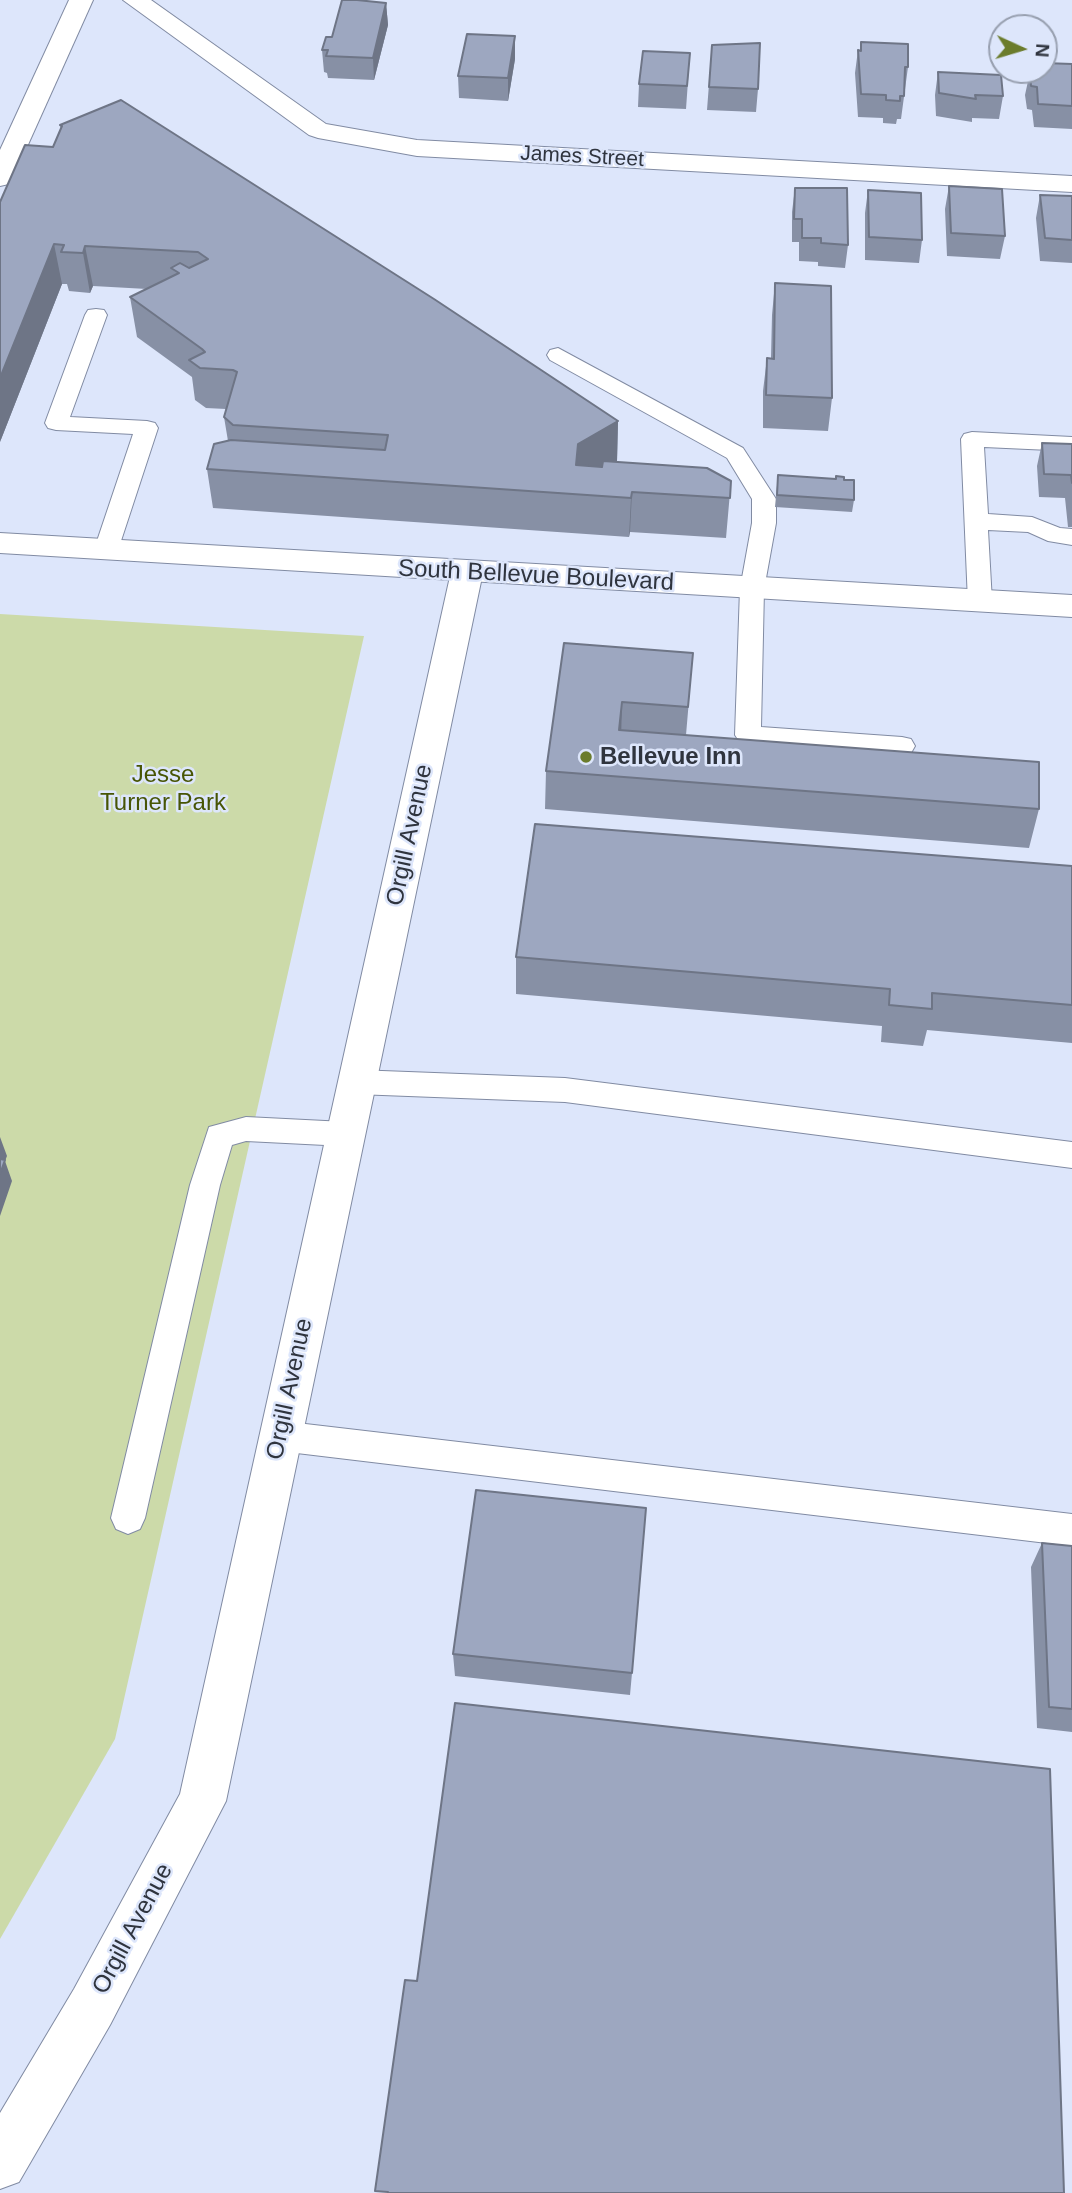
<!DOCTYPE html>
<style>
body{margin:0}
#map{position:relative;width:1072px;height:2193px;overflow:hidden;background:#dde6fb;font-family:Arial,sans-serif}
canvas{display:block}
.north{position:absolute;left:988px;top:14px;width:70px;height:70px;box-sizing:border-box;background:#dde6fb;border:2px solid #979faf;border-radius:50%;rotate:94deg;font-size:19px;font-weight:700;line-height:28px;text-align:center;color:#2f343e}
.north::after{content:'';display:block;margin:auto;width:24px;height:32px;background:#6b7c2c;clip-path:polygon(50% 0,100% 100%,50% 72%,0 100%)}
</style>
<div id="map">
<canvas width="1072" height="2193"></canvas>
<div class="north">N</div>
</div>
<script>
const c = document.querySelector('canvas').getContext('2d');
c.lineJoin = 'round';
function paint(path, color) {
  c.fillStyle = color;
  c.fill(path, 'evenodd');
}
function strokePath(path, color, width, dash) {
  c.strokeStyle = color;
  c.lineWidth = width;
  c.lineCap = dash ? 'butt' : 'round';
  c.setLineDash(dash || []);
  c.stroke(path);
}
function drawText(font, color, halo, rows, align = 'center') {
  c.font = font + ' Arial,sans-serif';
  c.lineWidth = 5;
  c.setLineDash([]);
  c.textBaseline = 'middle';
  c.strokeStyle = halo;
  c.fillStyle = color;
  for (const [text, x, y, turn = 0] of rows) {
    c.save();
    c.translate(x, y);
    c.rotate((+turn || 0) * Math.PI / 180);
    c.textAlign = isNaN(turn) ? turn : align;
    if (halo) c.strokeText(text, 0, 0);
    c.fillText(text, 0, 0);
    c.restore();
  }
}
const green = new Path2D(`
 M0 614 364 636 115 1739 0 1939Z`);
const lane = new Path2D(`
 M96 309 104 310 107 315 70 417 147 421 155 423 158 428 118 550 115 556 106 558 97 556 94 550 133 434 56 430 48 428 45 423 85 315 88 310Z
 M558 348 743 448 776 499V523L764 589 761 727 902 737 911 739 915 746 911 753 902 755 739 741 735 735 740 589 752 523V499L727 458 550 360 547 355 550 350Z
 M972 432 1072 437V451L984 447 988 514 1032 517 1060 528 1072 529V545L1048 541 1028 532 988 530 992 602 989 608 980 610 971 608 968 602 961 439 964 434Z
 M356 1070 565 1078 1072 1142V1168L565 1102 356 1094 346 1090 341 1082 346 1074Z
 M246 1117 345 1122 356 1125 360 1134 356 1143 345 1146 246 1141 232 1145 220 1185 145 1518 140 1529 128 1534 116 1529 111 1518 190 1185 209 1127Z
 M280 1421 1072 1514V1546L280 1451 268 1447 263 1436 268 1425Z`);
const street = new Path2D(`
 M123 0H151L326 124 417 140 1072 176V192L417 156 318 138 309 135Z
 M467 562 478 565 483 572 226 1801 110 2025 19 2182 0 2189V2113L74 1989 180 1794 451 572 456 565Z`);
const secondary = new Path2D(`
 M69 0H93L13 178 9 184 0 186V150Z`);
const primary = new Path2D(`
 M0 533 1072 595V617L0 553Z`);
const wall = new Path2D(`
 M386 3 388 25 374 80 328 78 327 73 324 72 322 50 332 37Z
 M861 42 908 67 901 119H897L896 124 883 123V118L858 117 855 73 858 50 860 51Z
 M712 45 758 89 756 112 707 110Z
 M690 53 686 109 638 107 639 84Z
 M515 59 508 101 459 98 458 76Z
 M1072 64V129L1034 127 1032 110 1027 109 1025 95 1030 72H1032V70H1044Z
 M938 72 1003 96 999 119 972 118V122L936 116 935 95Z
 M60 125 618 421 617 461 615 462 731 481 726 538 630 532 629 537 213 508 207 469 228 441 224 417 226 409 206 408 195 400 192 377 137 337 130 297 147 289 93 286 90 293 69 291 67 284H62L0 442 61 129Z
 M949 186 1005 236 1000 259 947 256 945 209Z
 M795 188 848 245 845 268 818 266V262L799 261V242H792V212Z
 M868 190 922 240 919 263 865 260V213Z
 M1040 195 1072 196V263L1040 261 1036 218Z
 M775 283 832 398 828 431 763 428V391L767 358H771L772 315Z
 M1042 443 1072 444V527H1068L1065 498 1039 497 1037 466Z
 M778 475 844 480 854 500 852 512 775 507Z
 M564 643 693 653 686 735 1039 809 1029 848 545 809 546 771Z
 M1072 866V1043L927 1030 923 1046 881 1042 882 1026 516 994V957Z
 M1042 1543 1072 1546V1732L1037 1728 1031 1567Z
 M453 1654 632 1673 630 1695 455 1676Z`);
const shadedWall = new Path2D(`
 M386 3 388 25 374 80 373 58Z
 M515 36V59L508 101V78Z
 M54 244 62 284 0 442V378Z
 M85 246 93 286 90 293 83 253Z
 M618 421 617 461 578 484 576 465 578 444Z
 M632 492 630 532 629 537 631 498Z
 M622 702 621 741 619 730Z
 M0 1137 7 1156 5 1161 12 1181 0 1216Z`);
const building = new Path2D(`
 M342 0H357L386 3 373 58 326 56 328 50H322L326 37H332Z
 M467 34 515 36 508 78 458 76Z
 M861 42 908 44V67H905L904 96H900V101L886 100V95L861 94 858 50 861 51Z
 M760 43 758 89 709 87 712 45Z
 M643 51 690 53 687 86 639 84Z
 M1044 63 1072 64V106L1038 104 1037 87 1031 86 1030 72H1034V70H1044Z
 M938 72 1001 75 1003 96 975 95 976 99 939 93Z
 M121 100 434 299 618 421 578 444 576 465 602 467 603 461 707 468 731 481 730 498 632 492 631 498 207 469 214 444 231 440 385 450 388 435 233 425 224 417 237 372 233 370 200 368 189 360 205 352 202 349 130 297 179 273 171 268 180 263 189 268 208 259 198 252 85 246 83 253 61 252 64 245 54 244 0 378V202L25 145 53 147 62 126 60 125Z
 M949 186 1002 189 1005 236 951 233Z
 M795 188H847L848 245 821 243V238H802V219H794Z
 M868 190 921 193 922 240 869 237Z
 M1040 195 1072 196V240L1045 238Z
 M775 283 831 286 832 398 766 395 767 358 774 359Z
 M1042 443 1072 444V483L1071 475 1044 474Z
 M778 475 836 479V476L844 477V480H854V500L777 495Z
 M564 643 693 653 688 707 622 702 619 730 1039 762V809L546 771Z
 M535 824 1072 866V1005L932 993V1009L889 1005 890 989 516 957Z
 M0 1159 5 1160 0 1174Z
 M476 1490 646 1508 632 1673 453 1654Z
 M1042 1543 1072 1546V1709L1049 1707Z
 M455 1703 1050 1769 1064 2193H388V2192L375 2191 405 1980 417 1981Z`);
const markers = [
 [586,757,7,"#6b7c2c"]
];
const farStreetnames = [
 ["James Street",582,157,3]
];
const streetNames = [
 ["South Bellevue Boulevard",536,576,3],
 ["Orgill Avenue",410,835,-78],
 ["Orgill Avenue",290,1389,-78],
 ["Orgill Avenue",133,1929,-62]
];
const poiNames = [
 ["Bellevue Inn",600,757]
];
const parkNames = [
 ["Jesse",163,775],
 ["Turner Park",163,803]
];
paint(green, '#ccdaa9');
strokePath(lane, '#818ba3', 2);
strokePath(street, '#818ba3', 2);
strokePath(secondary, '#818ba3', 2);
strokePath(primary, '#818ba3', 2);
paint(lane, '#fff');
paint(street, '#fff');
paint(secondary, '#fff');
paint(primary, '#fff');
paint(wall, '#8790a5');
paint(shadedWall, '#6e7586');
paint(building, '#9da7c0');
strokePath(building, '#6e7586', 2);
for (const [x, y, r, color] of markers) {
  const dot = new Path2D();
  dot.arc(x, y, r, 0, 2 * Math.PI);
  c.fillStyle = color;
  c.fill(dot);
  strokePath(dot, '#dde6fb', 2.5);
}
drawText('21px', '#2f343e', '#dde6fb', farStreetnames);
drawText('24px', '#2f343e', '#dde6fb', streetNames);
drawText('bold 24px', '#2f343e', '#dde6fb', poiNames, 'left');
drawText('24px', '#475505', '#dde6fb', parkNames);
</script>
